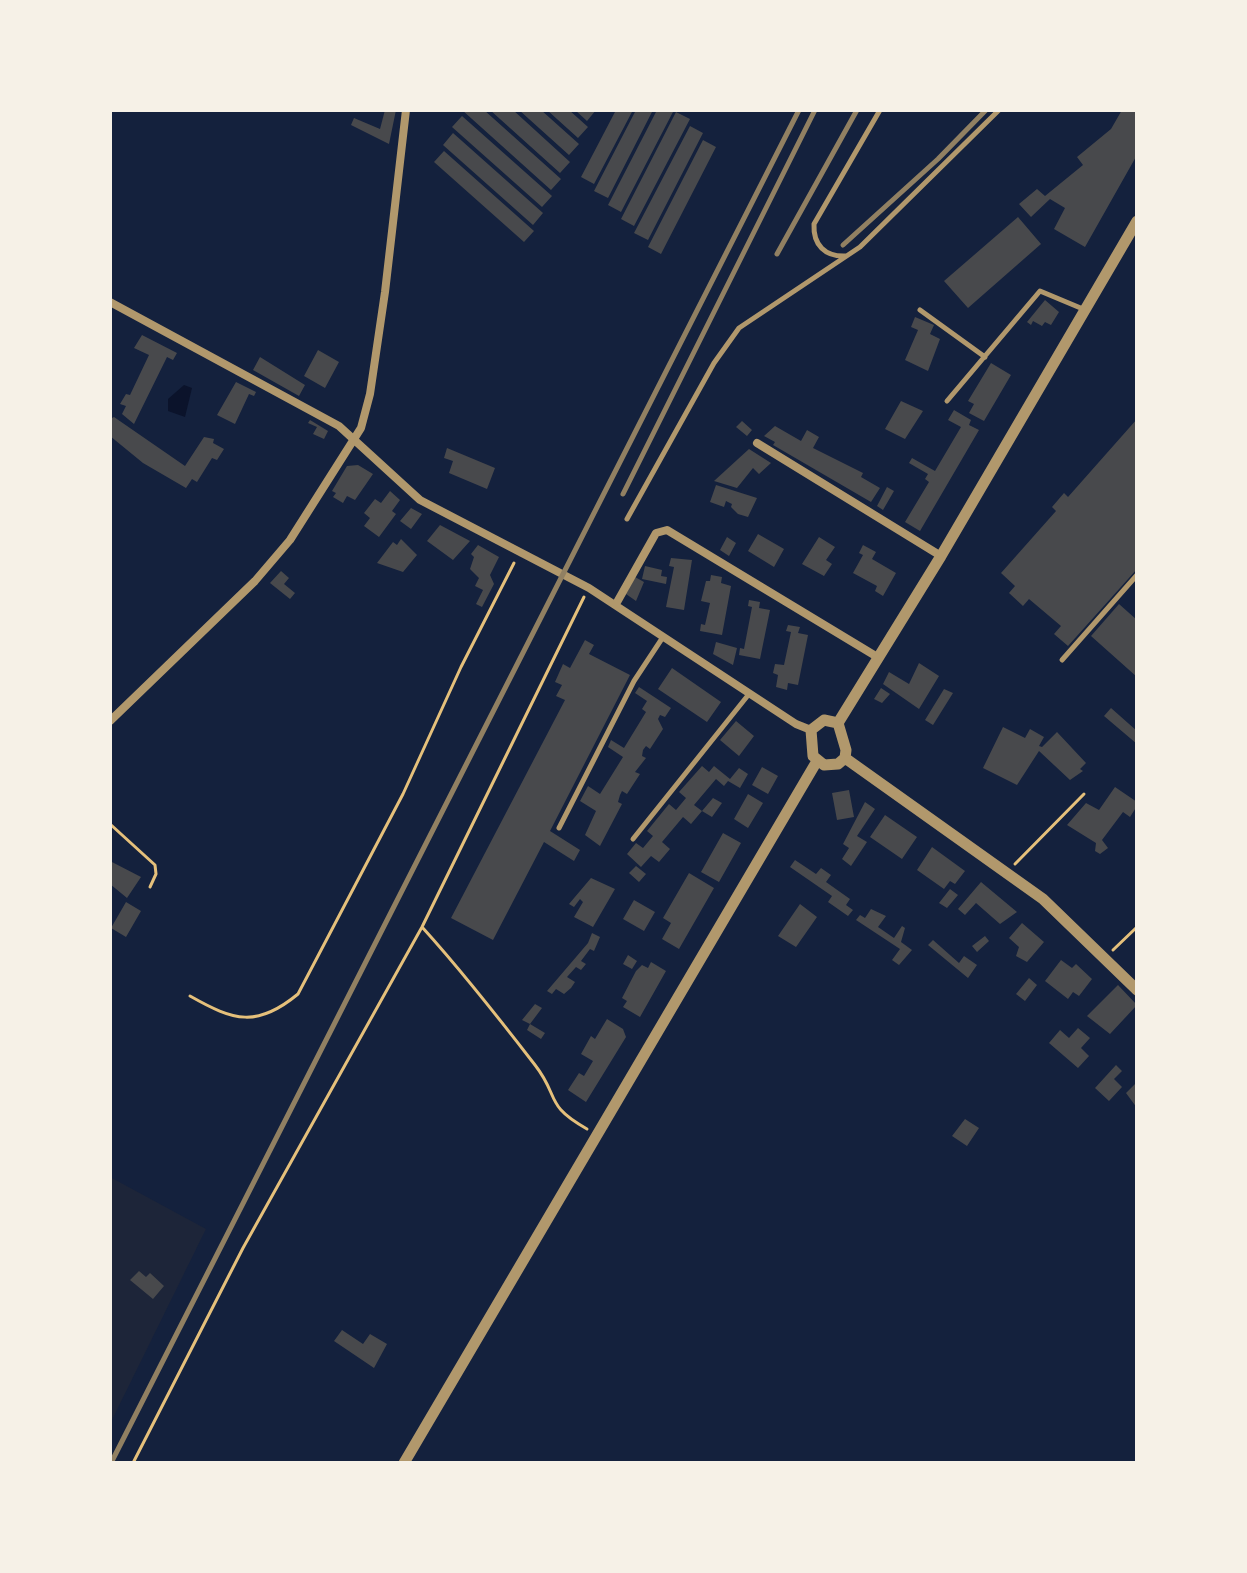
<!DOCTYPE html>
<style>
body{margin:0}
#map{position:relative;width:1247px;height:1573px;overflow:hidden;background:#14213d;font-family:"DM Sans",sans-serif}
canvas{display:block}
.frame{position:absolute;inset:0;border:112px solid #f6f1e7;pointer-events:none}
</style>
<div id="map">
<canvas width="1247" height="1573"></canvas>
<div class="frame"></div>
</div>
<script>
const c = document.querySelector('canvas').getContext('2d');
c.lineJoin = 'round';
function paint(path, color) {
  c.fillStyle = color;
  c.fill(path, 'evenodd');
}
function strokePath(path, color, width, dash) {
  c.strokeStyle = color;
  c.lineWidth = width;
  c.lineCap = dash ? 'butt' : 'round';
  c.setLineDash(dash || []);
  c.stroke(path);
}
const green = new Path2D(`
 M110 1177 206 1229 110 1424Z`);
const water = new Path2D(`
 M184 385 192 388 185 417 168 411V399Z`);
const building = new Path2D(`
 M385 110H396L389 144 351 125 354 118 380 129Z
 M462 110H484L561 179 551 190Z
 M490 110H513L570 162 560 173Z
 M519 110H541L579 144 569 155Z
 M547 110H569L588 127 578 138Z
 M575 110H596L587 121Z
 M616 110H633L594 184 581 177Z
 M636 110H653L608 198 594 191Z
 M657 110H674L621 212 608 205Z
 M1122 110H1137V155L1085 247 1054 229 1065 208 1050 199 1031 217 1019 204 1037 189 1045 196 1083 165 1077 157 1111 129Z
 M676 112 690 119 634 226 621 219Z
 M462 116 552 196 542 207 452 127Z
 M690 126 703 133 648 240 634 233Z
 M453 133 543 213 533 225 443 145Z
 M703 140 716 147 661 254 648 247Z
 M444 151 534 231 524 242 434 162Z
 M1018 217 1041 244 968 308 944 281Z
 M1045 300 1059 312 1051 325 1045 322 1042 326 1033 321 1031 325 1027 322Z
 M915 317 934 325 930 334 940 339 928 371 905 360 918 330 911 327Z
 M142 335 177 353 173 360 167 357 134 424 122 414 126 406 120 404 126 394 130 395 149 355 134 348Z
 M318 350 339 362 325 388 304 376Z
 M260 357 305 385 299 396 253 370Z
 M991 363 1011 375 984 421 969 413 974 404 968 401Z
 M236 382 256 392 254 396 249 394 235 424 217 415Z
 M901 401 923 411 905 439 885 429Z
 M954 410 971 420 969 425 979 430 920 531 905 522 929 482 925 479 928 474 909 463 912 458 935 471 961 427 948 420Z
 M114 417 185 466 204 437 214 439 213 443 224 449 217 460 212 458 197 482 192 479 186 488 143 463 110 436V419Z
 M1137 419V569L1068 646 1054 634 1061 626 1029 599 1023 606 1009 593 1015 586 1001 573 1056 511 1052 507 1064 493 1068 497Z
 M310 420 328 431 324 439 313 434 317 427 308 423Z
 M742 421 752 430 747 436 736 427Z
 M775 426 801 441 807 430 819 437 813 448 863 473 861 477 880 488 871 502 773 445 775 442 764 436Z
 M447 448 495 468 487 489 449 473 453 461 444 458Z
 M749 449 771 463 759 474 753 468 737 488 714 481Z
 M358 465 373 474 355 500 347 496 343 503 333 497 336 493 332 491 347 466Z
 M716 485 757 498 748 517 738 514 731 507 732 504 726 501 724 507 710 502Z
 M887 487 894 491 883 510 877 506Z
 M390 491 400 500 392 511 396 514 379 537 364 526 370 518 364 513 375 499 381 503Z
 M411 508 422 514 411 529 400 521Z
 M440 525 470 541 453 560 427 541Z
 M758 534 784 549 774 567 748 551Z
 M727 537 736 543 729 556 720 550Z
 M819 537 835 547 826 560 832 564 824 576 802 564Z
 M401 539 417 555 403 572 377 563 393 542 397 545Z
 M478 545 499 557 490 575 494 584 482 607 476 604 483 590 475 586 479 578 470 569 474 557 471 554Z
 M863 545 876 552 872 559 896 573 883 596 875 591 877 586 853 573 863 555 859 553Z
 M671 558 692 560 684 610 666 607 674 567 669 566Z
 M645 566 662 570 661 576 667 577 666 584 642 579Z
 M281 571 289 578 284 584 295 593 290 599 270 583Z
 M711 575 722 577 721 583 731 586 722 635 700 631 701 624 705 625 710 603 701 601 706 581H710Z
 M635 577 644 582 636 601 626 594Z
 M749 600 760 602 759 608 770 610 760 659 739 655 740 648 744 649 752 607 748 606Z
 M1119 604 1137 620V677L1091 636Z
 M788 625 800 627 798 633 808 635 798 685 788 683 787 690 776 687 778 675 773 673 775 664 784 665 791 632 786 631Z
 M585 640 594 645 589 654 630 675 550 831 580 850 574 861 544 842 493 940 451 918 565 700 556 696 562 685 555 682 563 664 570 668Z
 M716 642 737 648 733 665 713 654Z
 M919 663 939 676 919 709 883 684 889 672 909 684Z
 M672 668 721 702 707 722 658 689Z
 M639 687 671 708 665 717 660 715 658 719 663 729 650 749 646 746 643 750 642 756 646 758 635 772 640 774 627 794 622 791 620 795 618 802 622 804 600 846 585 835 596 811 580 801 588 786 600 794 623 757 608 747 611 740 624 748 646 712 642 709 647 701 635 693Z
 M881 688 890 694 882 703 874 699Z
 M944 689 953 693 933 725 925 720Z
 M1111 708 1137 731V744L1104 716Z
 M736 721 754 736 739 756 720 740Z
 M1003 727 1025 738 1030 729 1044 737 1039 746 1042 747 1057 732 1086 763 1080 769 1083 771 1070 780 1039 751 1017 785 983 768Z
 M702 766 709 772 714 766 730 779 739 768 748 774 740 788 728 781 724 786 716 779 694 805 702 811 713 798 722 803 712 817 702 811 691 824 683 817 662 842 670 849 659 862 651 856 641 867 627 854 636 843 643 848 653 836 647 831 669 804 676 810 686 798 679 792Z
 M762 767 778 776 768 794 752 785Z
 M1115 787 1137 802V806L1130 817 1123 812 1102 840 1108 848 1100 854 1095 851 1096 843 1067 825 1086 803 1099 810Z
 M849 790 854 817 837 820 832 793Z
 M748 794 763 803 748 828 734 819Z
 M865 802 875 809 857 836 867 842 851 866 842 859 849 848 843 844Z
 M885 815 917 837 902 859 870 837Z
 M723 833 741 843 719 882 701 872Z
 M932 847 965 871 955 884 950 881 944 889 917 870Z
 M795 860 816 874 821 868 831 875 826 882 850 899 846 905 853 910 848 916 828 902 832 896 790 867Z
 M110 861 141 877 127 898 110 884Z
 M636 866 646 874 639 882 629 873Z
 M689 873 714 888 679 949 662 939 671 923 663 918Z
 M591 878 615 889 593 927 574 917 583 902 580 899 574 907 569 904Z
 M981 882 1017 912 1000 924 976 903 965 915 958 909Z
 M950 889 958 895 947 908 939 903Z
 M634 900 655 912 644 931 623 919Z
 M126 902 141 911 126 937 111 928Z
 M800 904 817 917 796 947 778 936Z
 M871 909 886 916 878 927 894 938 902 926 905 928 901 942 912 950 899 965 892 960 900 949 856 920 860 915 865 918Z
 M1022 923 1044 942 1027 962 1016 956 1019 947 1009 938Z
 M592 933 600 937 594 951 590 949 581 961 586 964 581 970 576 967 567 977 575 982 571 988 564 994 556 989 552 994 547 991 588 943Z
 M985 936 989 941 977 952 972 946Z
 M933 940 959 963 964 956 977 965 968 978 928 945Z
 M628 955 637 961 632 969 623 964Z
 M1061 960 1072 968 1076 964 1092 979 1079 996 1073 992 1068 999 1045 981Z
 M651 962 666 971 640 1017 623 1007 627 1001 622 998 636 971 642 965 648 968Z
 M1029 978 1037 985 1025 1001 1016 994Z
 M1118 985 1137 1005 1110 1034 1087 1016Z
 M535 1004 542 1008 530 1024 522 1020Z
 M607 1019 623 1029 626 1037 586 1102 568 1090 579 1073 584 1076 593 1061 581 1054 591 1036 595 1039Z
 M530 1024 545 1033 541 1039 527 1030Z
 M1078 1028 1090 1038 1081 1048 1089 1056 1078 1068 1049 1043 1060 1030 1069 1038Z
 M1116 1065 1122 1071 1114 1079 1122 1087 1109 1101 1095 1088Z
 M1137 1082V1108L1126 1093Z
 M965 1119 979 1128 967 1146 952 1136Z
 M139 1271 146 1277 150 1273 164 1286 153 1299 130 1280Z
 M342 1330 363 1344 370 1334 387 1344 374 1368 334 1341Z`);
const path = new Path2D(`
 M110 824 155 865 156 874 150 887
 M1015 864 1084 794
 M422 927C462 971 498 1017 535 1065 560 1097 544 1105 587 1129
 M1113 950 1137 927
 M190 996C234 1021 257 1028 298 994L403 794 461 667 514 563
 M133 1463 243 1248 422 927 584 597`);
const service = new Path2D(`
 M846 256C825 257 813 245 814 224L880 110
 M920 310 985 357
 M947 401 1040 291 1083 309
 M627 519 714 363 739 328 860 247 999 110
 M1062 660 1137 575
 M559 828 634 681 663 637
 M633 839 749 694`);
const minor = new Path2D(`
 M110 302 339 426 420 500 589 588 796 724 811 730
 M757 443 941 556
 M616 604 656 533 667 530 879 658
 M110 721 255 581 290 540 361 428 370 394 385 292 406 110`);
const tertiary = new Path2D(`
 M824 720 838 723 846 750 845 758 838 764 824 765 813 756 811 730Z
 M838 723 941 556 1137 221
 M845 758 1043 899 1137 990
 M404 1463 817 761`);
const rail = new Path2D(`
 M843 245 938 159 986 110
 M777 254 857 110
 M623 494 815 110
 M111 1463 799 110`);
paint(green, '#1d2539');
paint(water, '#0b132b');
paint(building, '#48494c');
strokePath(path, '#e5c07b', 3);
strokePath(service, '#b1986c', 5);
strokePath(minor, '#b1986c', 8);
strokePath(tertiary, '#b1986c', 11);
strokePath(rail, '#918062', 5);
</script>
